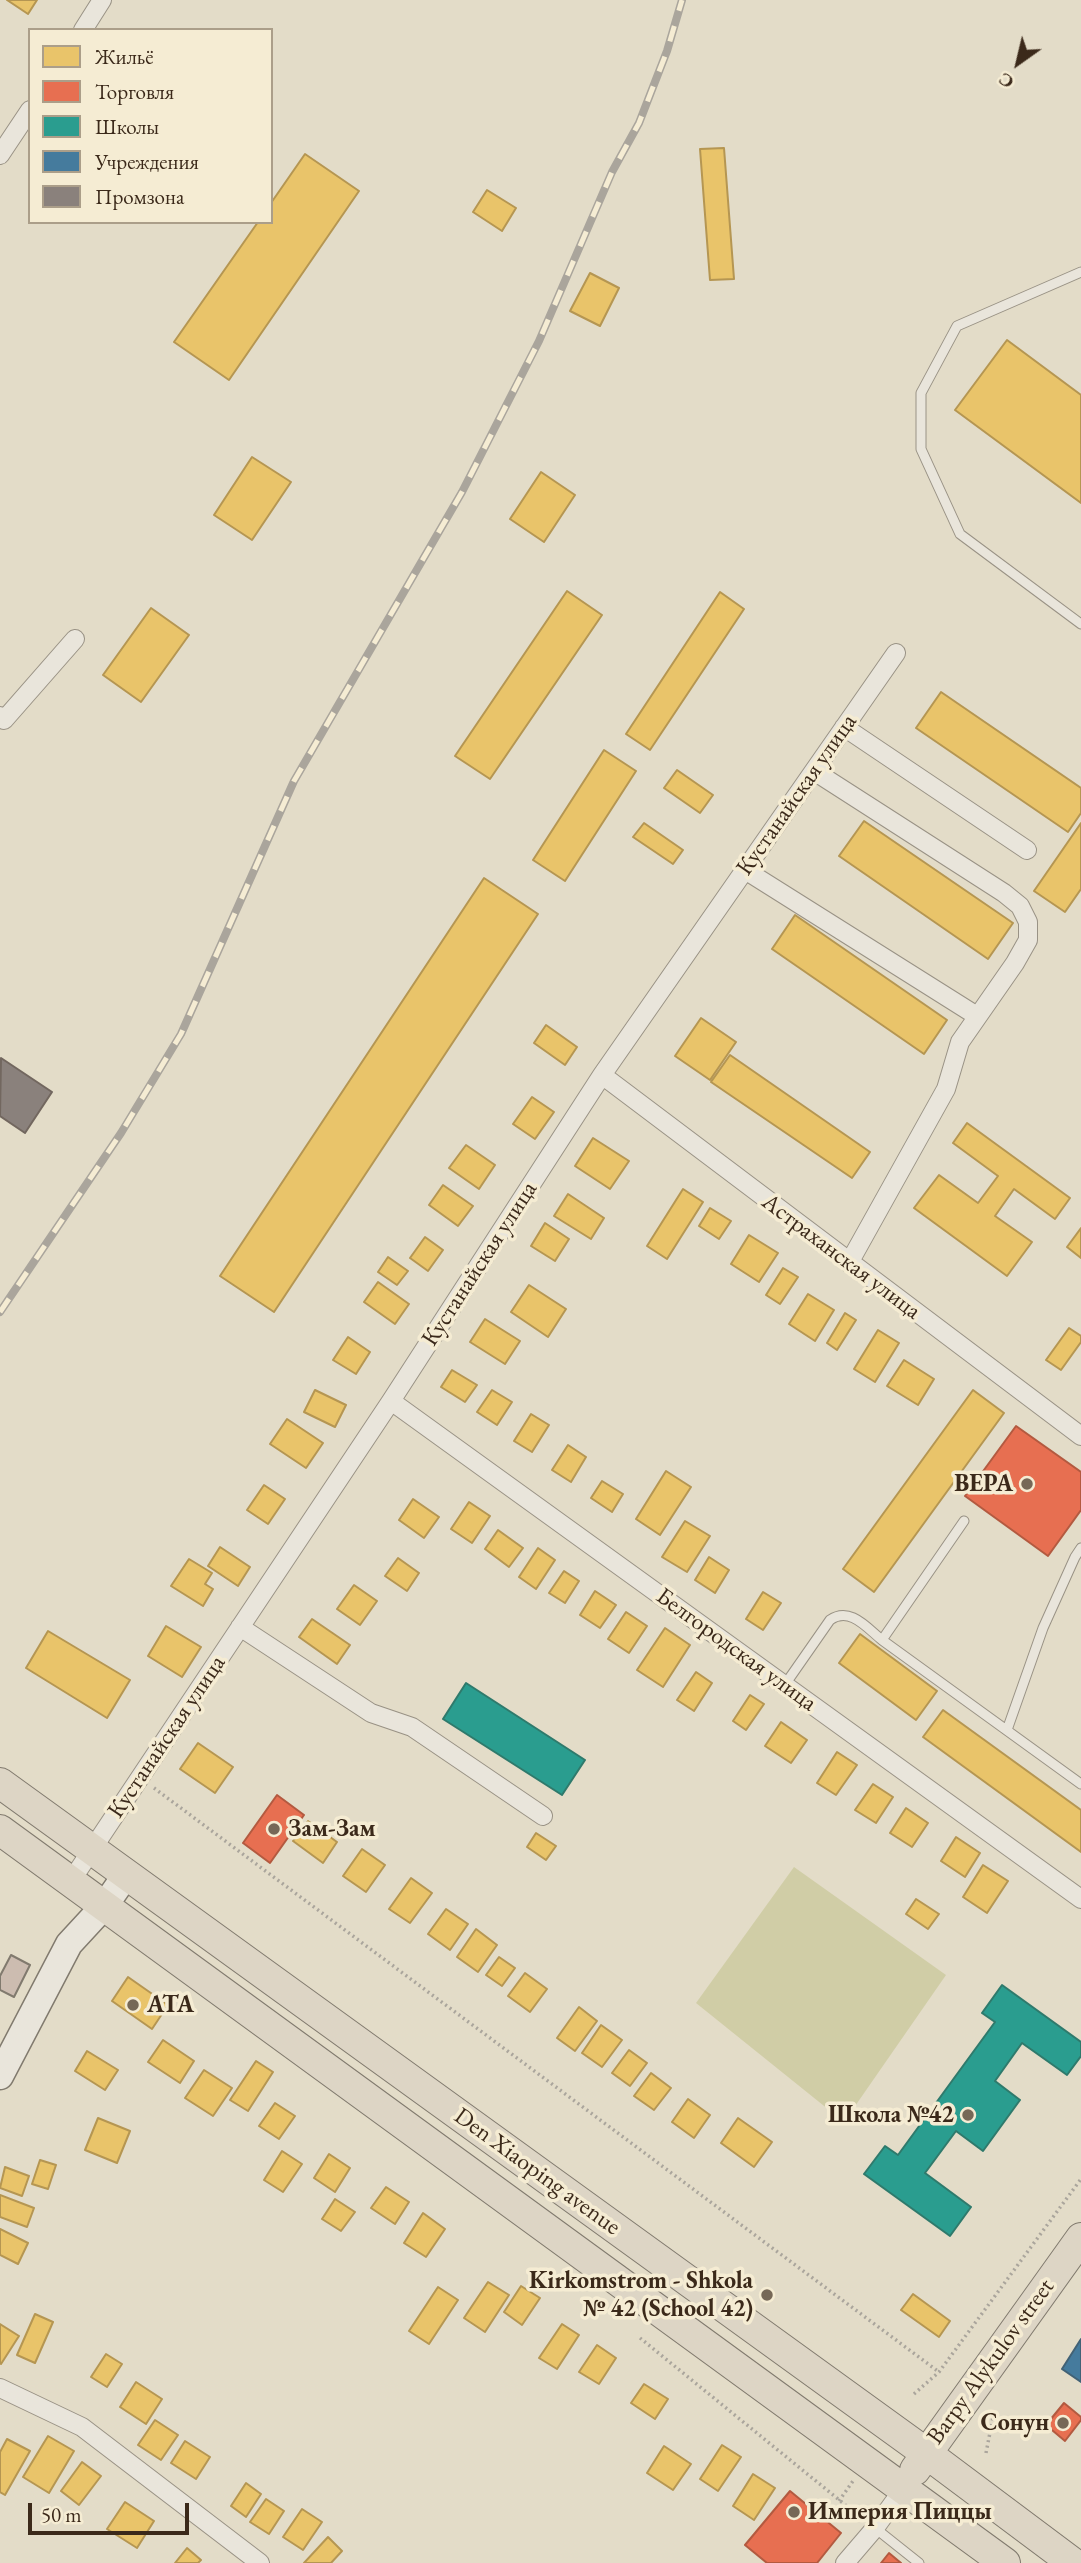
<!DOCTYPE html>
<meta charset="utf-8">
<style>
body{margin:0}
#map{position:relative;width:1081px;height:2563px;overflow:hidden;background:#e3dcc8;font-family:"EB Garamond",serif}
canvas{display:block}
.legend{position:absolute;left:28px;top:28px;width:245px;height:196px;box-sizing:border-box;background:#f5ecd3;border:2px solid #ab9e89;margin:0;padding:9px 12px;list-style:none;font-size:21px;color:#3b291a}
.legend li{display:flex;align-items:center;gap:14px;height:35px}
.legend b{width:35px;border:2px solid #ab9e89}
.north{position:absolute;left:983px;top:28px;width:70px;height:70px;-webkit-text-stroke:5px #f5ecd3;paint-order:stroke;rotate:214deg;font-size:19px;font-weight:700;line-height:28px;text-align:center;color:#3b291a}
.north::after{content:'';display:block;margin:auto;width:24px;height:32px;background:#3b291a;clip-path:polygon(50% 0,100% 100%,50% 72%,0 100%)}
.scale{position:absolute;left:28px;top:2503px;width:161px;height:32px;box-sizing:border-box;border:4px solid #3b291a;border-top:0;padding-left:9px;font-size:21px;line-height:24px;white-space:nowrap;color:#3b291a;-webkit-text-stroke:5px #f5ecd3;paint-order:stroke}
</style>
<div id="map">
<canvas width="1081" height="2563"></canvas>
<ul class="legend">
<li><b style="height:19px;background:#e9c46a"></b>Жильё</li>
<li><b style="height:19px;background:#e76f51"></b>Торговля</li>
<li><b style="height:19px;background:#2a9d8f"></b>Школы</li>
<li><b style="height:19px;background:#457b9d"></b>Учреждения</li>
<li><b style="height:19px;background:#8a817c"></b>Промзона</li>
</ul>
<div class="north">С</div>
<div class="scale">50 m</div>
</div>
<script>
const c = document.querySelector('canvas').getContext('2d');
c.lineJoin = 'round';
function paint(path, color) {
  c.fillStyle = color;
  c.fill(path, 'evenodd');
}
function strokePath(path, color, width, dash) {
  c.strokeStyle = color;
  c.lineWidth = width;
  c.lineCap = dash ? 'butt' : 'round';
  c.setLineDash(dash || []);
  c.stroke(path);
}
function drawText(font, color, halo, rows, align = 'center') {
  c.font = font + ' "EB Garamond",serif';
  c.lineWidth = 7;
  c.setLineDash([]);
  c.textBaseline = 'middle';
  c.strokeStyle = halo;
  c.fillStyle = color;
  for (const [text, x, y, turn = 0] of rows) {
    c.save();
    c.translate(x, y);
    c.rotate((+turn || 0) * Math.PI / 180);
    c.textAlign = isNaN(turn) ? turn : align;
    if (halo) c.strokeText(text, 0, 0);
    c.fillText(text, 0, 0);
    c.restore();
  }
}
const green = new Path2D(`
 M794 1867 946 1975 844 2122 696 2003Z`);
const homes = new Path2D(`
 M7 0H37L28 14Z
 M724 148 734 279 710 280 700 149Z
 M305 154 359 191 229 380 174 342 258 222H271V203Z
 M487 190 516 208 502 231 473 212Z
 M590 273 619 288 600 326 570 311Z
 M1007 340 1081 395V503L955 410Z
 M252 457 291 482 252 540 214 515Z
 M541 472 575 495 544 542 510 519Z
 M567 591 602 615 490 779 455 756Z
 M720 592 744 609 650 750 626 734Z
 M151 608 189 635 141 702 103 675Z
 M941 692 1081 788V813L1068 832 916 728Z
 M604 750 636 771 565 881 533 860Z
 M677 770 713 795 700 813 664 788Z
 M864 821 1013 923 988 959 839 856Z
 M644 823 683 850 673 864 633 837Z
 M1081 823V889L1065 912 1034 891Z
 M484 878 538 914 274 1312 220 1276Z
 M795 915 947 1020 924 1054 772 949Z
 M701 1018 736 1042 710 1080 675 1056Z
 M546 1025 577 1047 565 1065 534 1043Z
 M730 1055 870 1152 852 1178 711 1082Z
 M532 1097 554 1112 535 1139 513 1124Z
 M967 1123 1070 1198 1055 1219 1014 1189 995 1216 1032 1242 1007 1276 914 1208 939 1175 978 1203 998 1176 953 1143Z
 M593 1138 629 1161 610 1189 575 1166Z
 M466 1145 495 1165 479 1189 449 1168Z
 M443 1185 473 1206 458 1226 429 1205Z
 M683 1189 703 1202 667 1259 647 1246Z
 M568 1194 604 1218 591 1239 554 1216Z
 M710 1208 731 1221 719 1239 699 1226Z
 M545 1223 569 1239 555 1261 531 1246Z
 M1081 1228V1258L1067 1247Z
 M749 1235 778 1253 759 1282 731 1264Z
 M425 1237 443 1250 428 1271 410 1258Z
 M388 1257 408 1271 397 1285 378 1272Z
 M783 1268 798 1277 780 1304 766 1295Z
 M378 1282 409 1304 395 1324 364 1302Z
 M529 1285 566 1309 548 1337 511 1312Z
 M808 1294 834 1310 815 1341 789 1324Z
 M845 1313 856 1320 837 1350 827 1343Z
 M485 1319 520 1341 505 1364 470 1342Z
 M1069 1328 1081 1336V1342L1061 1370 1046 1360Z
 M878 1330 899 1343 875 1382 854 1369Z
 M348 1337 370 1352 356 1374 333 1360Z
 M904 1360 934 1379 918 1405 887 1386Z
 M452 1370 477 1385 465 1402 441 1387Z
 M315 1390 346 1405 335 1427 304 1412Z
 M492 1390 512 1402 497 1425 477 1412Z
 M973 1390 1004 1413 874 1592 843 1569Z
 M531 1414 549 1425 532 1452 514 1441Z
 M287 1419 323 1443 306 1468 270 1444Z
 M568 1445 586 1457 571 1482 552 1470Z
 M666 1471 691 1487 660 1535 636 1519Z
 M602 1481 623 1494 612 1512 591 1498Z
 M264 1485 285 1499 268 1524 247 1510Z
 M413 1499 439 1517 424 1538 399 1520Z
 M469 1502 490 1516 472 1543 451 1529Z
 M685 1521 710 1536 687 1572 662 1557Z
 M498 1530 523 1548 509 1567 485 1549Z
 M220 1547 250 1567 238 1586 208 1566Z
 M538 1548 555 1560 536 1589 519 1577Z
 M709 1557 729 1570 715 1593 695 1580Z
 M398 1558 419 1573 407 1591 385 1576Z
 M189 1559 212 1573 205 1584 213 1589 203 1606 171 1586Z
 M564 1571 579 1581 565 1603 549 1593Z
 M354 1585 377 1601 360 1625 337 1609Z
 M595 1591 616 1605 600 1628 580 1615Z
 M763 1592 781 1603 763 1630 746 1619Z
 M626 1612 647 1626 629 1653 608 1639Z
 M312 1619 350 1645 337 1664 299 1637Z
 M166 1626 201 1647 182 1677 148 1656Z
 M665 1628 690 1645 663 1687 637 1670Z
 M48 1631 130 1680 107 1718 26 1668Z
 M860 1634 937 1691 916 1720 839 1663Z
 M696 1672 712 1683 694 1711 677 1700Z
 M750 1695 764 1704 746 1730 733 1721Z
 M943 1710 1081 1810V1852L923 1737Z
 M781 1722 807 1740 791 1763 765 1746Z
 M198 1743 233 1767 215 1793 180 1769Z
 M837 1752 857 1765 836 1795 817 1783Z
 M873 1784 893 1797 876 1823 855 1810Z
 M906 1808 928 1823 912 1847 890 1833Z
 M308 1821 337 1842 323 1863 293 1841Z
 M536 1833 556 1846 546 1860 527 1847Z
 M956 1837 980 1853 965 1877 941 1861Z
 M362 1849 385 1865 366 1892 343 1876Z
 M983 1865 1008 1881 987 1913 963 1897Z
 M411 1878 432 1893 410 1923 389 1909Z
 M916 1899 939 1914 928 1929 906 1914Z
 M446 1909 468 1924 450 1950 428 1934Z
 M476 1929 497 1945 478 1972 457 1957Z
 M499 1957 515 1968 502 1986 486 1975Z
 M525 1973 547 1989 530 2012 508 1996Z
 M128 1977 168 2005 152 2029 112 2001Z
 M579 2007 597 2021 575 2051 557 2038Z
 M601 2025 622 2040 602 2067 582 2053Z
 M163 2040 194 2061 180 2083 148 2062Z
 M629 2050 647 2063 630 2086 612 2073Z
 M87 2051 118 2070 105 2090 75 2071Z
 M256 2061 273 2072 248 2111 230 2100Z
 M204 2070 232 2088 213 2116 185 2098Z
 M651 2073 671 2088 654 2110 634 2096Z
 M688 2099 710 2115 694 2138 672 2122Z
 M275 2103 295 2116 279 2139 259 2126Z
 M98 2118 130 2131 117 2163 85 2150Z
 M738 2118 772 2142 754 2167 721 2143Z
 M282 2151 302 2164 283 2192 264 2180Z
 M329 2154 350 2168 335 2192 314 2178Z
 M40 2160 56 2165 48 2189 32 2184Z
 M5 2167 29 2176 22 2196 0 2188Z
 M386 2187 409 2202 395 2224 371 2208Z
 M0 2195 34 2208 27 2227 0 2217Z
 M335 2199 355 2212 341 2231 322 2219Z
 M423 2213 445 2229 426 2257 404 2243Z
 M0 2229 28 2243 18 2264 0 2255Z
 M488 2282 509 2295 485 2332 464 2318Z
 M521 2286 540 2298 522 2325 504 2312Z
 M438 2287 458 2300 429 2344 409 2331Z
 M913 2294 950 2321 939 2337 901 2310Z
 M35 2314 53 2322 35 2363 17 2355Z
 M0 2324 19 2336 1 2364 0 2363Z
 M562 2324 579 2335 557 2369 539 2358Z
 M597 2345 616 2358 599 2384 579 2372Z
 M106 2354 122 2364 107 2387 91 2377Z
 M136 2382 162 2399 146 2424 120 2407Z
 M644 2384 668 2399 655 2419 631 2403Z
 M155 2420 178 2435 161 2460 138 2445Z
 M48 2436 74 2451 49 2493 23 2477Z
 M7 2439 30 2451 5 2495 0 2492V2452Z
 M185 2441 210 2457 196 2479 171 2463Z
 M722 2445 741 2457 718 2491 700 2479Z
 M664 2446 691 2464 673 2490 647 2473Z
 M82 2462 101 2476 79 2505 61 2491Z
 M753 2474 775 2488 754 2520 733 2506Z
 M246 2483 261 2494 246 2517 231 2506Z
 M266 2499 284 2511 269 2534 250 2522Z
 M125 2502 154 2521 137 2548 107 2529Z
 M302 2509 322 2522 303 2550 283 2537Z
 M328 2537 342 2551 331 2563H304Z
 M187 2548 201 2560 198 2563H175Z`);
const shops = new Path2D(`
 M1016 1426 1081 1472V1510L1048 1556 965 1496Z
 M277 1795 304 1815 270 1863 243 1843Z
 M1064 2403 1081 2417V2420L1065 2441 1046 2425Z
 M790 2491 841 2533 817 2563H767L745 2545Z
 M889 2553 901 2563H881Z`);
const schools = new Path2D(`
 M466 1683 585 1760 562 1795 443 1719Z
 M1002 1985 1081 2042V2056L1067 2075 1022 2043 995 2081 1020 2100 983 2151 956 2131 925 2173 971 2207 950 2236 864 2174 885 2146 898 2155 995 2022 982 2013Z`);
const public = new Path2D(`
 M1081 2339V2382L1062 2369Z`);
const industry = new Path2D(`
 M1 1058 52 1092 25 1133 0 1116Z`);
const building = new Path2D(`
 M11 1955 30 1965 14 1997 0 1990V1976Z`);
const path = new Path2D(`
 M154 1788 939 2372
 M640 2338 859 2516
 M914 2394 939 2372 1081 2179
 M986 2453 994 2412
 M839 2501 853 2481`);
const lane = new Path2D(`
 M1081 272 957 326 921 393V449L960 534 1081 624
 M882 1640 1081 1784
 M784 1686 830 1620C850 1606 867 1628 882 1640L964 1521
 M1007 1730 1043 1628 1075 1557 1081 1548
 M875 2528 919 2563`);
const street = new Path2D(`
 M83 30 102 0
 M0 155 30 110
 M0 716 4 720 75 639
 M844 727 1027 850
 M814 771 1004 893 1020 906 1028 922V940L1015 963 960 1042 946 1089 849 1263
 M745 870 977 1016
 M602 1075 1081 1436
 M391 1401 1081 1899
 M240 1627 371 1713 412 1727 543 1816
 M71 1881 391 1401 602 1075 896 653
 M0 2388 82 2427 260 2563
 M845 2563 875 2528 904 2488`);
const secondary = new Path2D(`
 M0 2076 69 1944 105 1905 126 1875`);
const primary = new Path2D(`
 M0 1783 926 2453 1073 2563
 M0 1830 1005 2563
 M915 2470 1081 2238`);
const rail = new Path2D(`
 M0 1312 121 1133 181 1034 294 781 462 492 539 341 612 172 639 123 667 51 682 0`);
const markers = [
 [1027,1484,7,"#766857"],
 [274,1829,7,"#766857"],
 [133,2005,7,"#766857"],
 [968,2115,7,"#766857"],
 [767,2295,7,"#766857"],
 [1063,2423,7,"#766857"],
 [794,2512,7,"#766857"]
];
const streetNames = [
 ["Кустанайская улица",797,795,-55],
 ["Астраханская улица",841,1257,37],
 ["Кустанайская улица",480,1264,-57],
 ["Белгородская улица",736,1650,36],
 ["Кустанайская улица",167,1737,-56],
 ["Den Xiaoping avenue",537,2172,36],
 ["Barpy Alykulov street",991,2362,-54]
];
const poiNames = [
 ["ВЕРА",1013,1484],
 ["Зам-Зам",288,1829,"left"],
 ["АТА",147,2005,"left"],
 ["Школа №42",954,2115],
 ["Kirkomstrom - Shkola",753,2281],
 ["№ 42 (School 42)",753,2309],
 ["Сонун",1049,2423],
 ["Империя Пиццы",808,2512,"left"]
];
paint(green, '#d0cda6');
paint(homes, '#e9c46a');
strokePath(homes, '#b59652', 2);
paint(shops, '#e76f51');
strokePath(shops, '#b35a40', 2);
paint(schools, '#2a9d8f');
strokePath(schools, '#2f7a6c', 2);
paint(public, '#457b9d');
strokePath(public, '#426276', 2);
paint(industry, '#8a817c');
strokePath(industry, '#72675f', 2);
paint(building, '#ccbcb0');
strokePath(building, '#817a6e', 2);
strokePath(lane, '#999285', 11);
strokePath(street, '#999285', 20);
strokePath(secondary, '#817a6e', 29);
strokePath(primary, '#817a6e', 32);
strokePath(path, '#aaa59c', 3.5, [2, 3.5]);
strokePath(lane, '#e9e5db', 9);
strokePath(street, '#e9e5db', 18);
strokePath(secondary, '#e9e5db', 26);
strokePath(primary, '#ddd5c5', 30);
strokePath(rail, '#aaa59c', 8);
strokePath(rail, '#f5ecd3', 5, [16]);
for (const [x, y, r, color] of markers) {
  const dot = new Path2D();
  dot.arc(x, y, r, 0, 2 * Math.PI);
  c.fillStyle = color;
  c.fill(dot);
  strokePath(dot, '#f5ecd3', 2.5);
}
drawText('24px', '#3b291a', '#f5ecd3', streetNames);
drawText('bold 24px', '#3b291a', '#f5ecd3', poiNames, 'right');
</script>
